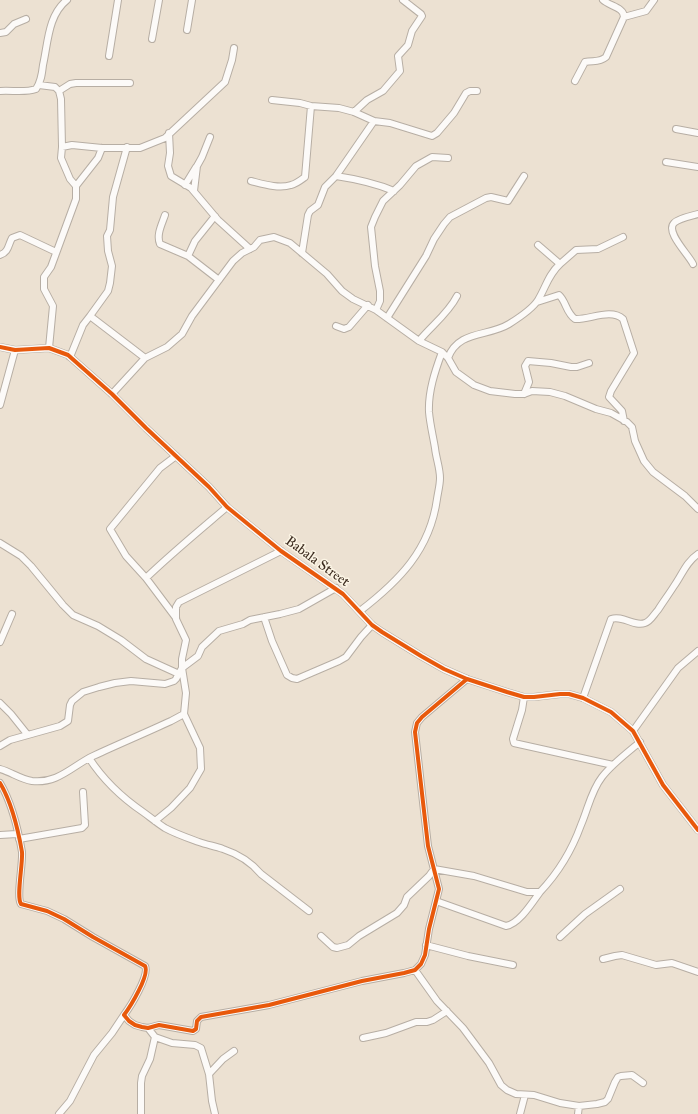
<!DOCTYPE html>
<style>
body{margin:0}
canvas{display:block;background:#ece1d2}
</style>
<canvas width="698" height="1114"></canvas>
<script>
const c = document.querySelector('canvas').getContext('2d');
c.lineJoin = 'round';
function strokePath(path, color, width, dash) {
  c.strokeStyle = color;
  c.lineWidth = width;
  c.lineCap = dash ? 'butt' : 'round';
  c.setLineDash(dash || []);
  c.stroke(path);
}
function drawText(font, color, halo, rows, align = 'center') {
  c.font = font + ' "IM FELL Great Primer",serif';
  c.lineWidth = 3;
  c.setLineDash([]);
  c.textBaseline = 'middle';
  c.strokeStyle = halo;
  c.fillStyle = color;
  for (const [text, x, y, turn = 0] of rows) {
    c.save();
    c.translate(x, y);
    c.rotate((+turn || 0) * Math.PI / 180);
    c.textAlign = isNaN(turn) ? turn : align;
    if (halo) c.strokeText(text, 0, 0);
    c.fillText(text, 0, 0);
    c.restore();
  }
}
const minor = new Path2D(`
 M624 17 646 11 654 0
 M187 30 192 0
 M0 33 6 32 14 24 26 19
 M152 39 159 0
 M109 56 118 0
 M575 81 585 62C593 60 599 63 606 57L624 17C624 7 609 6 603 0
 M39 85 55 87 59 91 61 99 62 147 61 158 70 179 76 186V199L51 267 44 277V289L53 306 49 348
 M0 91C12 90 25 93 36 89 41 82 42 74 43 65 48 43 48 15 67 0
 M59 91 70 84 76 83H130
 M272 100 300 103 311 106 339 108 354 112 374 121 390 123 432 136 437 133 454 113 466 93 470 91H477
 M354 112 367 100 383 91 400 71 398 56 408 45 412 31 422 16 421 14 403 0
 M676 129 698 133
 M169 133 170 153 168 166 171 176 191 188 218 220 250 249
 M62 147 72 145 102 148H140L165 138 225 82 232 60 234 48
 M127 147 113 197 110 230 107 236 108 251 112 266 110 283 108 291 90 316 145 358
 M666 162 698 167
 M336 176C356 179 375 183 394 191
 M251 181C263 184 279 189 291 185 296 184 301 180 305 177L311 106
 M185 185 196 167
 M76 186 98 158 102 148
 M194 191 197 166 202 157 210 137
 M165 215C162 224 156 235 160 244L188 256 219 280
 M302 253 308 215 310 211 318 205 325 187 336 176 374 121
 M0 255C9 252 8 245 12 238L20 235 56 252
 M188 256 195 241 215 216
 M560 264 576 250 598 249 623 237
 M693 264C689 255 665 232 674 223 679 218 691 216 698 214
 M537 302 559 295C566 301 566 313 575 319 589 320 611 308 623 319L634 353 611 391 609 397 622 411 624 421
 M376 310 380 301V291L375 266 371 227 375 217 383 201 400 185 416 166 432 157 448 158
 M387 318 426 256 434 239 444 224 450 217 486 198 491 197 508 201 524 176
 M336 326 344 329 349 327 368 305
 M419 341C431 326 448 314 457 296
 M70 357 83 325 90 316
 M448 358C458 330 488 337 509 324 517 319 533 308 538 300 546 287 548 275 560 264L538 245
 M112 394 145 358 167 347 182 334 192 316 233 261 242 253 254 247 260 240 274 237 290 243 327 274 342 291 353 299 376 310 419 341 442 352 448 358 456 372 474 385 490 391 515 394H524L532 391 550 392 565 396 596 409 611 413 627 422 632 427 635 441 644 461 653 472 685 496 698 509
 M524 394 529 382 525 366 528 361 551 363 571 367H577L589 363
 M0 405 15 350
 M0 543 21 556 31 566 63 605 73 615 98 626 121 640 146 659 179 674
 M146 578 126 556 110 529 160 468 176 456
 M360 611C399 581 430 550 437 499 438 492 440 485 440 478 440 468 436 458 435 448 433 436 430 424 429 412 428 392 435 371 442 352
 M264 617 272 641 287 675 292 678 297 679 339 661 346 657 361 637 372 625
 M176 618 146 578C172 553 200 530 227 507
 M0 642 12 614
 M524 697 522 710 513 739 514 743 613 765
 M583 698 611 619C623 615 634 627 645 623 651 621 654 614 658 610 663 602 669 594 674 586 682 575 686 562 698 554
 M0 703 11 714 27 734
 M633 731 678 668 698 651
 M0 746 10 740 60 726 68 721 70 705 72 701 83 692 99 687 115 683 131 681 165 684 174 681 176 679 182 668 198 656 202 647 219 631 243 624 250 620 280 614 299 609 336 588
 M89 758C104 781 121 797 143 812 150 817 157 823 165 828 176 834 188 838 199 842 207 845 215 846 223 849 238 854 251 862 261 874L309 911
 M0 769C11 772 20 779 32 781 58 784 72 766 93 756 119 744 145 733 171 721L184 714
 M0 783C12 803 18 829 22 852 23 864 16 897 21 904L47 911 64 919 93 937 145 966C150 975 130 1007 124 1015L129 1021 135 1025 142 1027 148 1028 159 1025 193 1031 196 1029 197 1021 201 1017 269 1005 362 981 404 973 415 970 421 964 425 955 429 929 439 889 428 846 415 732 417 723 422 717 467 679
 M155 821 171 808 190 788 201 769 200 748 184 714 186 693 182 668V659L186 640 176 619V607L179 602 281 551
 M0 835 17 834
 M19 839 82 828 85 825 83 792
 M436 901 506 926C519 924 532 903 540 892
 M321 936 333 947 337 948 348 945 359 936 397 913 404 905 407 897 429 876 434 869 474 876 527 892H540C558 873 572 850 581 825 588 809 591 791 602 777 612 764 627 753 640 742
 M560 937 585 914 620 889
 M426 945 468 956 513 965
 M603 959 615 956 622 955 656 965 672 963 698 972
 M415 970 437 1001 463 1028 489 1063 501 1085 507 1090 516 1094 534 1095 560 1103 579 1106 597 1104 605 1102 608 1099 615 1082 618 1077 621 1076 632 1075 643 1083
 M155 1037 172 1043 195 1045 201 1048 209 1074 212 1101 215 1114
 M363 1038 386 1033 416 1022H427L433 1020 447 1011
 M209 1074 223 1059 234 1051
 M59 1114 70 1101 94 1055 112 1033 124 1015
 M141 1114V1083L142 1076 150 1059 155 1037 148 1028
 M520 1114 525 1095
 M578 1114 579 1106`);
const tertiary = new Path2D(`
 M0 347 15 350 49 348 68 355 112 394 146 428 209 487 227 507 281 551 343 594 372 625 382 632 421 656 444 669 467 679 507 692 524 697H534L560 694H569L583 698 611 712 633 731 663 785 698 830`);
const cycleway = new Path2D(`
 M0 347 15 350 49 348 68 355 112 394 146 428 209 487 227 507 281 551 343 594 372 625 382 632 421 656 444 669 467 679 507 692 524 697H534L560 694H569L583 698 611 712 633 731 663 785 698 830
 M0 783C12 803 18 829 22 852 23 864 16 897 21 904L47 911 64 919 93 937 145 966C150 975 130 1007 124 1015L129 1021 135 1025 142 1027 148 1028 159 1025 193 1031 196 1029 197 1021 201 1017 269 1005 362 981 404 973 415 970 421 964 425 955 429 929 439 889 428 846 415 732 417 723 422 717 467 679`);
const streetNames = [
 ["Babala Street",317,562,36]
];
strokePath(minor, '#b7aea4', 8);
strokePath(tertiary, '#b7aea4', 8);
strokePath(minor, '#fcfaf8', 6);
strokePath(tertiary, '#fcfaf8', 7);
strokePath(cycleway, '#e8590c', 4);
drawText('14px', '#3b2a1e', '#fcf5e5', streetNames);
</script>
